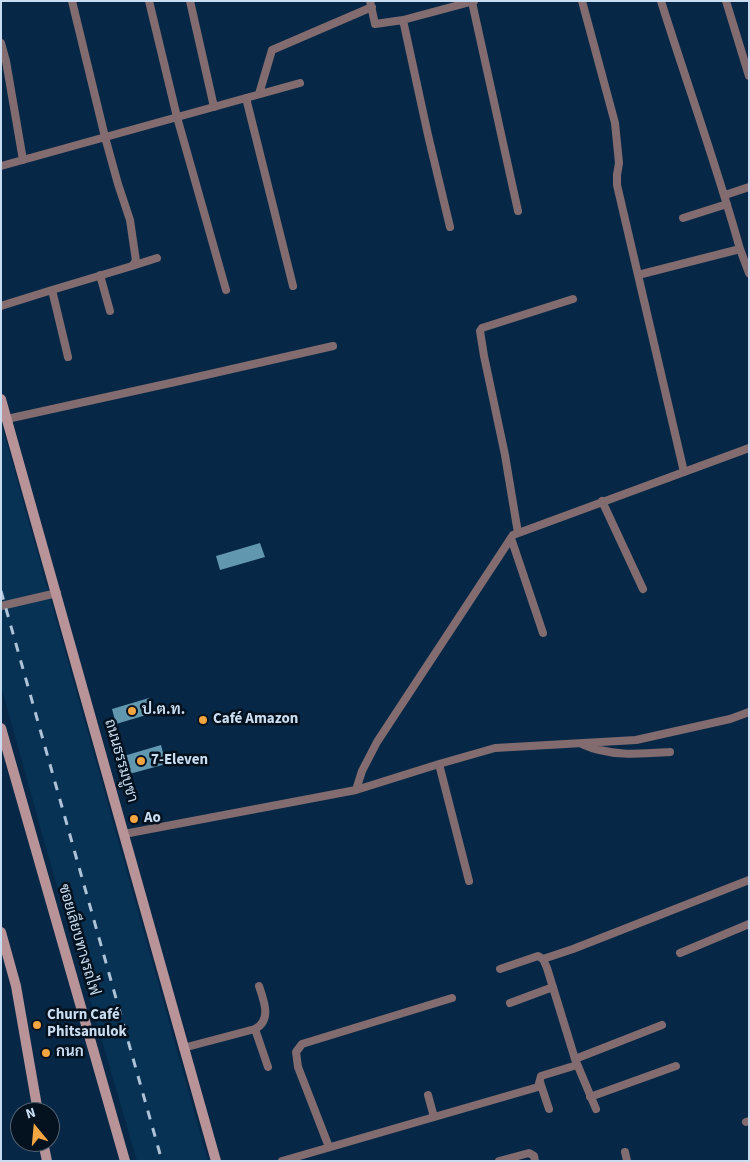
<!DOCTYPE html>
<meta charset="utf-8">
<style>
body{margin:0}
#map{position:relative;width:750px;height:1162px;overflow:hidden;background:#062846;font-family:"Source Sans 3",sans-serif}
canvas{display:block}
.frame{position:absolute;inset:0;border:2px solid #caddf0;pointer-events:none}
.north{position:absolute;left:10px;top:1102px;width:50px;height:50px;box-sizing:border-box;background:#04111e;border:1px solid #536372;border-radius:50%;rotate:343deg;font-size:14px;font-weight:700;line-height:20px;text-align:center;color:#caddf0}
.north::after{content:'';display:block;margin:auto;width:18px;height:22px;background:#f2a541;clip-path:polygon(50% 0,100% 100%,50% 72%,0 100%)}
</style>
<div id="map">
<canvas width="750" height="1162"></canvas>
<div class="frame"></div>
<div class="north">N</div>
</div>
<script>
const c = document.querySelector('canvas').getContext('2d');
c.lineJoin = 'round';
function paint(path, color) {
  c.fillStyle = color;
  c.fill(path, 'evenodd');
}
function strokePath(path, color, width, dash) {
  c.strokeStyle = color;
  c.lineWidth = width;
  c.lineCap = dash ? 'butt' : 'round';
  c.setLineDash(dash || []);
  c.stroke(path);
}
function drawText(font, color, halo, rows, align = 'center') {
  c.font = font + ' "Source Sans 3",Sarabun,sans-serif';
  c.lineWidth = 5;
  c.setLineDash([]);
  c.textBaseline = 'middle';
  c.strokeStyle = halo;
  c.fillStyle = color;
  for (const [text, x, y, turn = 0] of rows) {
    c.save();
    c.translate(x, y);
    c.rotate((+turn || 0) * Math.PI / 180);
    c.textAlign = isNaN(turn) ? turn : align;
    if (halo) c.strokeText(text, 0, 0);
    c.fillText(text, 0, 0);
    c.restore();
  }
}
const built = new Path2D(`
 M1 423 208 1161H137L45 844 1 686Z`);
const building = new Path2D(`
 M260 543 265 557 220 570 216 556Z
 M149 698 153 713 116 724 112 709Z
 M161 745 166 764 122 776 117 758Z`);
const street = new Path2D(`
 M149 1 177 117 226 290
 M190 1 214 107
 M370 1 375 24 403 20 474 1
 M582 1 615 123 619 163 617 175V185L684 472
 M726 1 749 76
 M472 2 518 211
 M403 20 428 135 450 227
 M1 43 6 61 23 160
 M259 94 272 50 372 7
 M246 98 293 286
 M1 166 300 83
 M725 195 749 187
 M683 218 727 204
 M740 249 749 273
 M132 266 157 258
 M100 275 110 311
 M638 275 740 249C717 166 687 84 661 1
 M1 306 52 290
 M68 357 52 290 132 266 136 261 130 220 118 184 105 137 72 1
 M7 419 175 382 333 346
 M602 501 643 589
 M518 533 505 455 484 356 480 331 482 328 485 327 573 299
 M511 538 543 633
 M1 606 57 593
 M582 744C610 757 641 754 670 752
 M439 764 469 881
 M356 790 362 771 377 742 513 535 749 448
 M124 834 356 790 439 764 495 748 636 740 730 719 749 712
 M680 953 749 924
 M500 969 535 957 538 956 543 959
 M510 1003 553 987
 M255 1029C272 1020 264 1001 259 986
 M183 1048 255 1029 268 1067
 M575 1059 662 1025
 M540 1082 549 1109
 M428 1095 434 1117
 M590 1097 676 1066
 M596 1109 575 1059 547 968 543 959 573 949 749 880
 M746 1122 749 1121
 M329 1147 298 1067 296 1052 302 1044 452 998
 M625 1152 627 1161
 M282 1161 538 1087 541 1076 577 1065
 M499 1161 529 1153 534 1156 535 1161`);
const secondary = new Path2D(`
 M1 399 216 1161
 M1 728 125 1161
 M1 932 16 986 38 1112
 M43 1142 47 1161`);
const rail = new Path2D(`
 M1 591 162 1161`);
const markers = [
 [132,711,5,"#f2a541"],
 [203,720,5,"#f2a541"],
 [141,761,5,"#f2a541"],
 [134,819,5,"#f2a541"],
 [37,1025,5,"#f2a541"],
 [46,1053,5,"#f2a541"]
];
const poiNames = [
 ["ป.ต.ท.",142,711],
 ["Café Amazon",213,720],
 ["7-Eleven",151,761],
 ["Ao",144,819],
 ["Churn Café",47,1016],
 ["Phitsanulok",47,1033],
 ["กนก",56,1053]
];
const streetNames = [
 ["ถนนธรรมบูชา",120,761,74],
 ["ซอยเลียบทางรถไฟ",78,940,74]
];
paint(built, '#073254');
paint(building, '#6297b0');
strokePath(street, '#836c6f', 8);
strokePath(secondary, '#b89398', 10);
strokePath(rail, '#aec3d8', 3, [9, 9]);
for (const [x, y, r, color] of markers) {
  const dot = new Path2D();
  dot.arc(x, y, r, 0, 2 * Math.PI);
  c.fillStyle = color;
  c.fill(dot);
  strokePath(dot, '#04111e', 2);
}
drawText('bold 15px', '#caddf0', '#04111e', poiNames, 'left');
drawText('15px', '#caddf0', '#04111e', streetNames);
</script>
